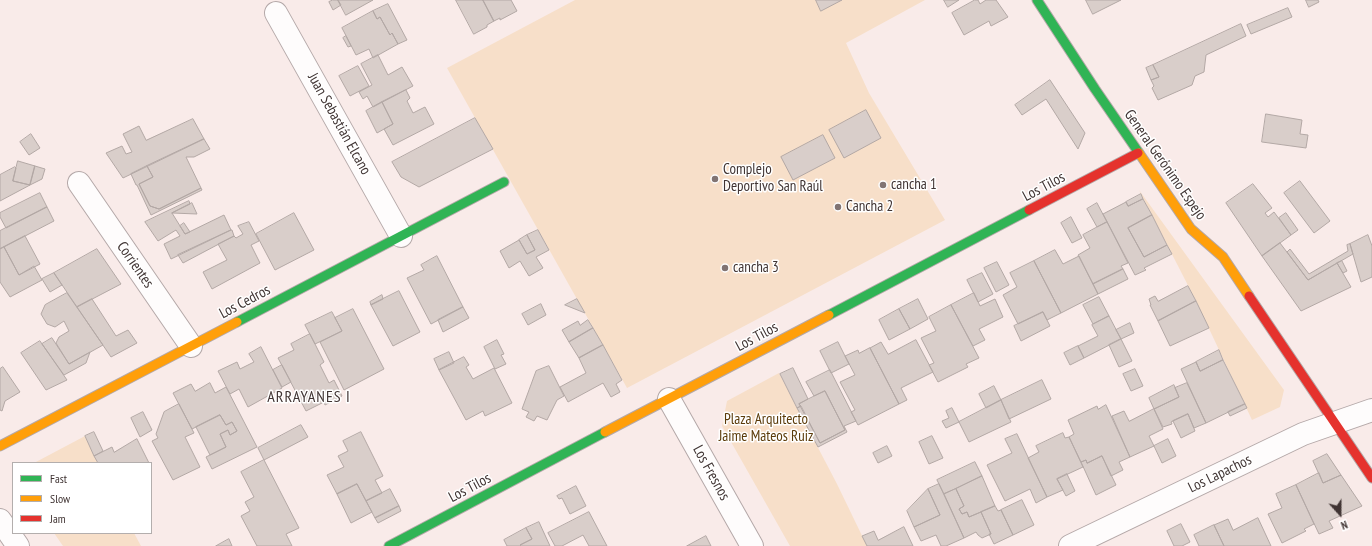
<!DOCTYPE html>
<meta charset="utf-8">
<style>
body{margin:0}
#map{position:relative;width:1372px;height:546px;overflow:hidden;background:#f9ebe9;font-family:"PT Sans Narrow",sans-serif}
canvas{display:block}
.legend{position:absolute;left:12px;top:462px;width:140px;height:72px;box-sizing:border-box;background:#fff;border:1px solid #b3aead;margin:0;padding:5px 7px;list-style:none;font-size:12px;color:#403433}
.legend li{display:flex;align-items:center;gap:8px;height:20px}
.legend b{width:20px;border:1px solid #b3aead}
.north{position:absolute;left:1320px;top:494px;width:40px;height:40px;-webkit-text-stroke:3px #fff;paint-order:stroke;rotate:159deg;font-size:11px;font-weight:700;line-height:16px;text-align:center;color:#403433}
.north::after{content:'';display:block;margin:auto;width:14px;height:18px;background:#403433;clip-path:polygon(50% 0,100% 100%,50% 72%,0 100%)}
</style>
<div id="map">
<canvas width="1372" height="546"></canvas>
<ul class="legend">
<li><b style="height:5px;background:#30b455"></b>Fast</li>
<li><b style="height:5px;background:#ff9f0a"></b>Slow</li>
<li><b style="height:5px;background:#e5322d"></b>Jam</li>
</ul>
<div class="north">N</div>
</div>
<script>
const c = document.querySelector('canvas').getContext('2d');
c.lineJoin = 'round';
function paint(path, color) {
  c.fillStyle = color;
  c.fill(path, 'evenodd');
}
function strokePath(path, color, width, dash) {
  c.strokeStyle = color;
  c.lineWidth = width;
  c.lineCap = dash ? 'butt' : 'round';
  c.setLineDash(dash || []);
  c.stroke(path);
}
function drawText(font, color, halo, rows, align = 'center') {
  c.font = font + ' "PT Sans Narrow",sans-serif';
  c.lineWidth = 3;
  c.setLineDash([]);
  c.textBaseline = 'middle';
  c.strokeStyle = halo;
  c.fillStyle = color;
  for (const [text, x, y, turn = 0] of rows) {
    c.save();
    c.translate(x, y);
    c.rotate((+turn || 0) * Math.PI / 180);
    c.textAlign = isNaN(turn) ? turn : align;
    if (halo) c.strokeText(text, 0, 0);
    c.fillText(text, 0, 0);
    c.restore();
  }
}
const green = new Path2D(`
 M575 0H925L846 43 869 93 945 220 627 388 447 68Z
 M1139 190 1284 390 1280 407 1252 420 1196 301Z
 M779 373 837 484 867 546H790L722 426 727 401Z
 M85 436 98 463H34Z
 M54 533H134L141 546H63Z`);
const building = new Path2D(`
 M333 0H338L341 5 333 10 329 2Z
 M338 0H373L346 15Z
 M456 0H483L494 21 487 25V27L474 34Z
 M483 0H511L517 11 500 20V18L494 21Z
 M816 0H842L821 11Z
 M944 0H959L948 7Z
 M975 0H978L980 4 986 0H996L1008 17 991 26 989 21 964 35 952 13Z
 M1086 0H1121L1093 14Z
 M1306 0H1318L1319 2 1309 7Z
 M388 4 407 40 398 44 392 33 390 35 380 17 377 19 373 11Z
 M1288 8 1292 17 1251 34 1247 25Z
 M373 11 377 19 380 17 390 35 392 33 398 44 373 58 369 49 356 55 342 28Z
 M1241 24 1246 36 1206 55 1204 72 1195 76 1192 85 1158 100 1152 88 1154 86 1151 80 1159 77 1153 65Z
 M346 36 351 46 348 47 343 38Z
 M378 55 388 75 402 67 413 86 373 107 367 96 363 99 359 92 372 85 361 64Z
 M1153 65 1159 77 1151 80 1146 68Z
 M358 66 369 86 350 96 339 76Z
 M1050 80 1085 133 1078 149 1046 99 1022 115 1015 105Z
 M406 90 410 98 407 101 413 113 425 107 434 124 393 145 384 129 393 124 382 102Z
 M382 102 393 124 377 133 366 111Z
 M866 110 881 138 844 158 829 130Z
 M1266 114 1302 120 1300 134 1308 135 1306 148 1262 142Z
 M475 118 493 149 419 187 401 177 392 162Z
 M193 119 204 139 123 178 106 153 122 146 126 154 132 152 123 134 139 126 146 140Z
 M31 134 40 148 29 155 20 142Z
 M823 135 835 158 793 180 781 157Z
 M204 139 210 149 194 157H186L201 188 159 209 150 206 139 184 153 177 147 166Z
 M18 161 35 166 30 185 13 181Z
 M35 166 45 169 42 179 30 185Z
 M147 166 153 177 139 184 150 206 159 209 201 188 202 190 151 215 137 185H136L131 174Z
 M15 167 16 168 13 181 30 185 0 201V175Z
 M1300 181 1330 221 1314 233 1284 193Z
 M1253 184 1272 208 1265 213 1268 217 1274 212 1291 235 1262 256 1226 203Z
 M40 193 47 207 6 228 0 217V213Z
 M1141 194 1143 199 1128 206 1126 202Z
 M1143 199 1152 215 1128 228 1144 257 1167 245 1172 254 1144 268 1146 270 1135 275 1103 214 1126 202 1128 206Z
 M189 201 190 204 172 213 185 234 224 215 231 230 171 259 164 244 180 236 176 230 158 241 145 222Z
 M192 203 197 214 172 213Z
 M1097 203 1107 222 1097 227 1087 209Z
 M47 207 54 221 0 249V231Z
 M294 213 314 250 275 270 256 234Z
 M1286 213 1298 230 1291 235 1279 218Z
 M1152 215 1167 245 1144 257 1128 228Z
 M1071 217 1082 238 1072 243 1061 223Z
 M249 222 259 241 251 245 260 263 212 289 203 272 227 260 218 244 234 236 236 238 243 234 238 226Z
 M1107 222 1128 263 1121 266 1123 269 1093 284 1078 255 1090 248 1083 235Z
 M184 223 190 232 185 234 180 226Z
 M231 230H232L234 236 183 263 178 255Z
 M538 230 549 250 536 257 543 268 529 276 520 261 509 268 500 251 519 240 527 254 535 250 527 235Z
 M527 235 535 250 527 254 519 240Z
 M1368 235 1372 246V277L1361 282 1350 244Z
 M25 236 40 264 19 275 4 247Z
 M1280 243 1308 280 1337 263 1351 287 1301 311 1262 256Z
 M1350 244 1353 254 1308 280 1287 252 1290 249 1309 274 1348 251 1347 245Z
 M4 247 19 275 34 266 42 280 10 297 0 282V249Z
 M97 249 121 284 77 307 54 273Z
 M1055 250 1063 264 1079 256 1098 294 1061 313 1034 261Z
 M437 256 463 307 431 324 407 278 424 270 421 265Z
 M1034 261 1061 313 1047 320 1043 312 1018 324 1003 295 1017 287 1010 273Z
 M1342 261 1347 271 1343 273 1337 263Z
 M997 262 1009 285 996 292 984 268Z
 M1123 269 1128 279 1098 294 1093 284Z
 M54 273 62 285 50 292 42 279Z
 M982 273 993 294 978 302 967 280Z
 M1188 286 1196 301 1158 321 1150 305H1151L1149 299 1155 296 1158 301Z
 M399 291 420 332 393 346 371 305Z
 M67 293 103 345 69 364 56 343 59 337 69 331 64 321 55 327 47 324 41 314 45 305Z
 M974 293 980 306 995 299 1003 317 979 329 985 340 973 346 951 305Z
 M382 295 383 299 371 305 370 302Z
 M1099 297 1109 316 1093 324 1083 305Z
 M92 299 116 336 128 330 137 343 111 357 77 307Z
 M577 299 585 313 565 305Z
 M918 299 928 319 910 329 899 309Z
 M1196 301 1209 328 1170 346 1158 321Z
 M541 304 546 315 528 325 522 314Z
 M951 305 979 358 966 364 968 367 938 382 929 365 934 363 921 338 936 331 929 317Z
 M463 307 469 318 443 332 438 320Z
 M353 309 384 369 344 390 320 342 342 331 335 318Z
 M899 309 910 329 889 340 879 320Z
 M332 312 342 331 315 344 305 325Z
 M1043 312 1050 326 1021 341 1014 326Z
 M1109 316 1121 339 1084 358 1078 346 1098 336 1092 325Z
 M588 320 593 328 569 342 562 330 578 321 580 325Z
 M1130 323 1134 333 1121 339 1116 330Z
 M593 328 603 345 579 358 569 342Z
 M310 334 324 362 320 365 329 383 334 380 342 396 325 405 324 402 306 411 278 358 294 350 291 344Z
 M52 338 69 364 90 352 86 363 64 375 42 344Z
 M1121 339 1132 361 1119 367 1109 345Z
 M497 340 504 354 501 355 506 364 495 369 484 347Z
 M916 340 933 372 901 388 907 400 899 404 870 348 881 342 888 354Z
 M40 341 67 380 46 390 21 353Z
 M838 342 849 364 831 373 820 351Z
 M603 345 622 380 616 384 620 392 611 397 603 383 568 402 560 387 586 373 579 358Z
 M1078 346 1084 358 1070 365 1064 353Z
 M261 347 282 388 248 407 239 389 230 394 218 371 237 362 240 369 254 362 249 354Z
 M870 348 899 404 858 425 851 412 855 410 840 382 855 375 845 356 858 350 859 353Z
 M1219 350 1223 360 1200 371 1196 362Z
 M449 352 454 363 439 370 434 359Z
 M464 357 469 365 466 367 473 379 494 368 512 403 485 416 483 411 466 420 439 370Z
 M1223 360 1245 404 1206 423 1181 369 1196 362 1200 371Z
 M282 365 291 382 282 387 273 370Z
 M549 366 564 396 557 400 547 420 537 416 534 421 526 417 529 412 522 409 536 371Z
 M3 367 20 392 5 401 2 411 0 410V369Z
 M793 368 808 399 799 404 801 406 797 408 780 374Z
 M1135 369 1143 386 1131 391 1123 374Z
 M830 370 856 421 844 426 847 432 818 447 797 408 801 406 820 443 845 430 825 391 814 396 806 382Z
 M1042 380 1051 399 1009 419 1001 400Z
 M210 383 215 393 226 387 257 447 212 469 206 457 226 447 220 434 228 430 230 435 237 431 232 422 226 425 220 415 192 429 173 393 191 384 195 391Z
 M1187 383 1206 423 1194 428 1188 414 1173 421 1171 422 1172 424 1163 427 1154 409 1179 397 1175 388Z
 M1174 385 1179 397 1154 409 1149 398Z
 M994 386 1001 400 986 408 979 394Z
 M825 391 845 430 820 443 799 404Z
 M1001 400 1011 422 969 442 959 422Z
 M179 404 194 433 185 437 200 467 173 480 152 441 158 438 156 434 164 412Z
 M1245 404 1247 408 1230 416 1228 412Z
 M1106 405 1130 457 1119 462 1123 470 1111 476 1102 456 1087 463 1086 460 1081 462 1069 437 1074 434 1068 420 1097 406 1098 409Z
 M952 408 959 422 946 428 942 421 949 418 946 411Z
 M1154 409 1163 429 1149 436 1154 446 1130 457 1112 416 1124 411 1129 421Z
 M143 412 152 430 140 437 131 418Z
 M1188 414 1195 431 1181 438 1173 421Z
 M220 415 226 425 232 422 237 431 230 435 228 430 220 434 226 447 210 455 196 427Z
 M301 425 308 437 264 460 258 448Z
 M94 432 103 451 94 456 85 436Z
 M361 432 383 476 375 480 382 493 366 501 357 484 337 494 327 475 344 467 338 456 348 451 343 441Z
 M1063 433 1065 438 1069 437 1083 467 1057 479 1063 490 1047 497 1028 458 1039 452 1036 446Z
 M1017 434 1047 497 1036 503 1030 489 1005 501 987 465 1012 453 1005 439Z
 M932 436 943 458 929 464 919 442Z
 M137 439 149 463H98L94 456 112 447 114 452Z
 M1168 439 1176 456 1162 463 1154 446Z
 M887 446 892 456 878 463 873 453Z
 M1327 454 1341 475 1323 483 1313 461Z
 M1102 456 1116 485 1096 495 1081 462 1086 460 1087 463Z
 M264 460 299 528 286 534 292 546H257L241 516 250 511 245 502 254 497 241 472Z
 M975 462 982 476 944 494 937 480Z
 M1319 473 1323 483 1341 475 1362 506 1329 521 1333 528 1319 534 1296 485Z
 M1067 474 1075 491 1066 496 1057 479Z
 M982 476 995 506 969 517 967 512 962 514 959 509 964 506 956 489Z
 M357 484 372 512 351 523 337 494Z
 M939 484 964 538 946 546H941L936 535 921 541 914 527 940 515 928 489Z
 M1296 485 1314 524 1304 529 1306 531 1282 543 1268 514 1282 508 1276 494Z
 M576 486 586 506 570 514 562 498 559 499 557 496Z
 M390 489 399 506 375 518 366 501Z
 M928 489 940 515 914 527 907 511Z
 M956 489 964 506 959 509 962 514 967 512 969 517 981 512 991 534 982 538 978 535 976 532 964 538 944 494Z
 M1022 500 1034 525 1013 535 1001 510Z
 M399 506 401 511 378 523 375 518Z
 M995 506 998 511 1001 510 1013 535 994 544 989 534H991L981 512Z
 M589 512 607 546H589L583 535 562 546H555L548 533Z
 M1258 518 1271 546H1224L1214 525 1228 519 1233 530Z
 M539 522 550 546H521L520 545 532 539 526 528Z
 M1181 524 1190 542 1182 546H1174L1167 531Z
 M1214 525 1224 546H1199L1194 535Z
 M904 527 913 546H867L862 536 874 531 878 540Z
 M526 528 532 539 520 545 521 546H507L504 540Z
 M706 536 711 546H687Z
 M229 539 232 546H216Z`);
const street = new Path2D(`
 M276 13 401 236
 M79 183 191 346
 M669 399 752 546
 M0 520 18 546
 M1070 546 1303 434 1372 410`);
const fast = new Path2D(`
 M1037 0 1095 89 1139 153
 M829 315 1029 210
 M237 322 504 182
 M389 546 605 432`);
const slow = new Path2D(`
 M1139 153 1191 229 1223 257 1249 296
 M605 432 829 315
 M0 446 237 322`);
const jam = new Path2D(`
 M1029 210 1138 153
 M1249 296 1372 478`);
const markers = [
 [715,179,4,"#817473"],
 [883,185,4,"#817473"],
 [838,207,4,"#817473"],
 [725,268,4,"#817473"]
];
const streetNames = [
 ["Juan Sebastián Elcano",339,124,61],
 ["General Gerónimo Espejo",1165,165,55],
 ["Los Tilos",1044,187,-28],
 ["Corrientes",135,265,55],
 ["Los Cedros",245,302,-28],
 ["Los Tilos",757,337,-28],
 ["Los Fresnos",711,473,61],
 ["Los Lapachos",1220,474,-26],
 ["Los Tilos",470,488,-28]
];
const poiNames = [
 ["Complejo",723,170],
 ["Deportivo San Raúl",723,187],
 ["cancha 1",891,185],
 ["Cancha 2",846,207],
 ["cancha 3",733,268]
];
const parkNames = [
 ["Plaza Arquitecto",766,420],
 ["Jaime Mateos Ruiz",766,437]
];
const neighbourhoodNames = [
 ["ARRAYANES I",309,397]
];
paint(green, '#f7dfc9');
paint(building, '#d9ceca');
strokePath(building, '#b3a8a5', 1);
strokePath(street, '#b4a8a8', 24);
strokePath(fast, '#b4a8a8', 11);
strokePath(slow, '#b4a8a8', 11);
strokePath(jam, '#b4a8a8', 11);
strokePath(street, '#fefcfc', 22);
strokePath(fast, '#30b455', 9);
strokePath(slow, '#ff9f0a', 9);
strokePath(jam, '#e5322d', 9);
for (const [x, y, r, color] of markers) {
  const dot = new Path2D();
  dot.arc(x, y, r, 0, 2 * Math.PI);
  c.fillStyle = color;
  c.fill(dot);
  strokePath(dot, '#fff', 1.5);
}
drawText('15px', '#403433', '#fff', streetNames);
drawText('15px', '#403433', '#fff', poiNames, 'left');
drawText('15px', '#5b3b09', '#fff', parkNames);
c.letterSpacing = '1px';
drawText('16px', '#403433', '#fff', neighbourhoodNames);
c.letterSpacing = '0px';
</script>
